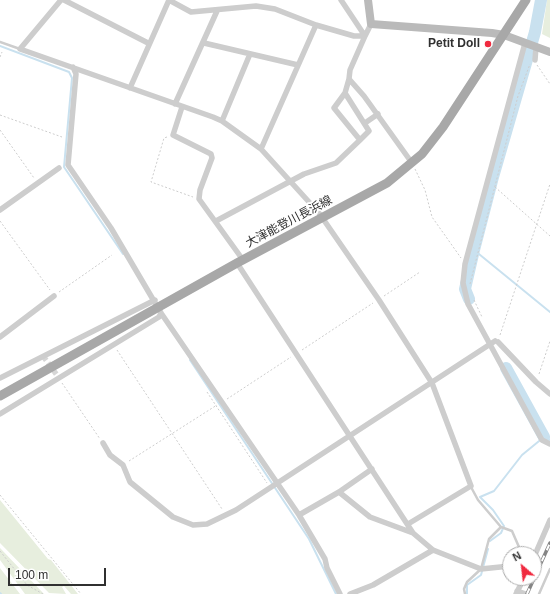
<!DOCTYPE html>
<meta charset="utf-8">
<style>
body{margin:0}
#map{position:relative;width:550px;height:594px;overflow:hidden;background:#fff;font-family:Arial,sans-serif}
canvas{display:block}
.north{position:absolute;left:502px;top:546px;width:40px;height:40px;box-sizing:border-box;background:#fff;border:1px solid #acacac;border-radius:50%;rotate:332deg;font-size:11px;font-weight:700;line-height:16px;text-align:center;color:#303030}
.north::after{content:'';display:block;margin:auto;width:14px;height:18px;background:#f02a3f;clip-path:polygon(50% 0,100% 100%,50% 72%,0 100%)}
.scale{position:absolute;left:8px;top:568px;width:98px;height:18px;box-sizing:border-box;border:2px solid #303030;border-top:0;padding-left:5px;font-size:12px;line-height:14px;white-space:nowrap;color:#303030;-webkit-text-stroke:3px #fff;paint-order:stroke}
</style>
<div id="map">
<canvas width="550" height="594"></canvas>
<div class="north">N</div>
<div class="scale">100 m</div>
</div>
<script>
const c = document.querySelector('canvas').getContext('2d');
c.lineJoin = 'round';
function paint(path, color) {
  c.fillStyle = color;
  c.fill(path, 'evenodd');
}
function strokePath(path, color, width, dash) {
  c.strokeStyle = color;
  c.lineWidth = width;
  c.lineCap = dash ? 'butt' : 'round';
  c.setLineDash(dash || []);
  c.stroke(path);
}
function drawText(font, color, halo, rows, align = 'center') {
  c.font = font + ' Arial,"Noto Sans JP",sans-serif';
  c.lineWidth = 4;
  c.setLineDash([]);
  c.textBaseline = 'middle';
  c.strokeStyle = halo;
  c.fillStyle = color;
  for (const [text, x, y, turn = 0] of rows) {
    c.save();
    c.translate(x, y);
    c.rotate((+turn || 0) * Math.PI / 180);
    c.textAlign = isNaN(turn) ? turn : align;
    if (halo) c.strokeText(text, 0, 0);
    c.fillText(text, 0, 0);
    c.restore();
  }
}
const green = new Path2D(`
 M547 0H550V38L542 34Z
 M0 500 48 559 51 560 78 594H71L64 586 62 587 66 594 49 593 0 543Z
 M0 548 1 549 44 594H25L0 560Z
 M0 568 20 594H0Z`);
const stream = new Path2D(`
 M0 46 69 72 72 78 64 167 123 254
 M474 250 550 312
 M190 360 309 539 336 594
 M490 541 501 533 504 526 493 510 480 497 494 491 522 455 544 437 550 440
 M0 593 1 594
 M467 594V585L481 575 488 549`);
const river = new Path2D(`
 M469 299 465 289 474 250 493 177 535 32 541 0
 M506 368 544 437`);
const streetTunnel = new Path2D(`
 M43 356 59 378`);
const path = new Path2D(`
 M0 57 2 52
 M537 65 550 84
 M0 115 62 137
 M0 130 34 178
 M167 137 164 138 151 182 193 197
 M415 169 425 190 432 217 461 258
 M495 187 550 236
 M0 221 50 290
 M470 284 518 96 530 64
 M59 292 112 255
 M384 296 420 272
 M474 300 482 317
 M500 335 550 184
 M117 350 222 509
 M302 350 373 303
 M539 374 550 341
 M62 383 100 439
 M207 392 267 483
 M227 399 291 357
 M129 461 217 405
 M0 495 81 594
 M0 551 27 585 43 594`);
const lane = new Path2D(`
 M0 42 20 49
 M501 527 512 531 522 554
 M465 594 464 589 467 582 481 569 489 539 501 527 478 500 471 487
 M539 594 550 569`);
const street = new Path2D(`
 M61 0 20 49 213 117 222 121 261 149 319 213 379 300 432 383 471 486 408 524
 M64 0 148 43
 M169 0 191 12 256 6 275 9 316 25 354 36H365L371 24
 M341 0 365 36 350 70 349 79 364 96 412 163
 M204 43 298 65
 M525 43 465 264 463 283 468 304 542 440 550 444
 M535 60 536 47
 M73 67 76 74 68 165 111 228 161 313 299 515 325 559 327 568 340 594
 M130 88 169 0
 M345 93 334 108 360 140 369 131 345 93 349 79
 M175 104 217 11
 M182 107 173 135 211 154 212 158 200 190 199 199 243 260
 M222 121 250 54
 M365 123 378 114
 M261 149 316 25
 M0 210 59 168
 M216 221 304 174 336 163 360 140
 M237 263 413 533 433 550 481 569 510 566
 M0 337 54 296
 M498 342 536 382 550 394
 M0 378 155 300
 M0 414 159 317 161 313
 M103 443 110 455 123 465 130 482 173 517 193 525 207 524 236 510 495 341
 M339 492 370 517 413 533
 M299 515 339 492 372 469
 M534 557 550 520
 M517 591 526 594
 M350 594 373 585 433 550
 M516 594 524 578`);
const secondary = new Path2D(`
 M368 0 371 24 492 33 504 35 550 52`);
const primary = new Path2D(`
 M0 396 237 263 387 183 422 154 443 127 526 0`);
const rail = new Path2D(`
 M527 594 550 543`);
const markers = [
 [488,44,4,"#f02a3f"]
];
const poiNames = [
 ["Petit Doll",480,44]
];
const streetNames = [
 ["大津能登川長浜線",289,222,-28]
];
paint(green, '#e7eede');
strokePath(stream, '#c9e1ef', 2);
strokePath(river, '#c9e1ef', 12);
strokePath(streetTunnel, '#d6d6d6', 5.5, [5.5, 3]);
strokePath(path, '#cdcdcd', 1, [2, 2]);
strokePath(lane, '#cdcdcd', 2.5);
strokePath(street, '#cdcdcd', 5.5);
strokePath(secondary, '#bababa', 8);
strokePath(primary, '#a8a8a8', 9);
strokePath(rail, '#858585', 3.5);
strokePath(rail, '#fff', 2, [6]);
for (const [x, y, r, color] of markers) {
  const dot = new Path2D();
  dot.arc(x, y, r, 0, 2 * Math.PI);
  c.fillStyle = color;
  c.fill(dot);
  strokePath(dot, '#fff', 1.5);
}
drawText('bold 12px', '#303030', '#fff', poiNames, 'right');
drawText('12px', '#303030', '#fff', streetNames);
</script>
